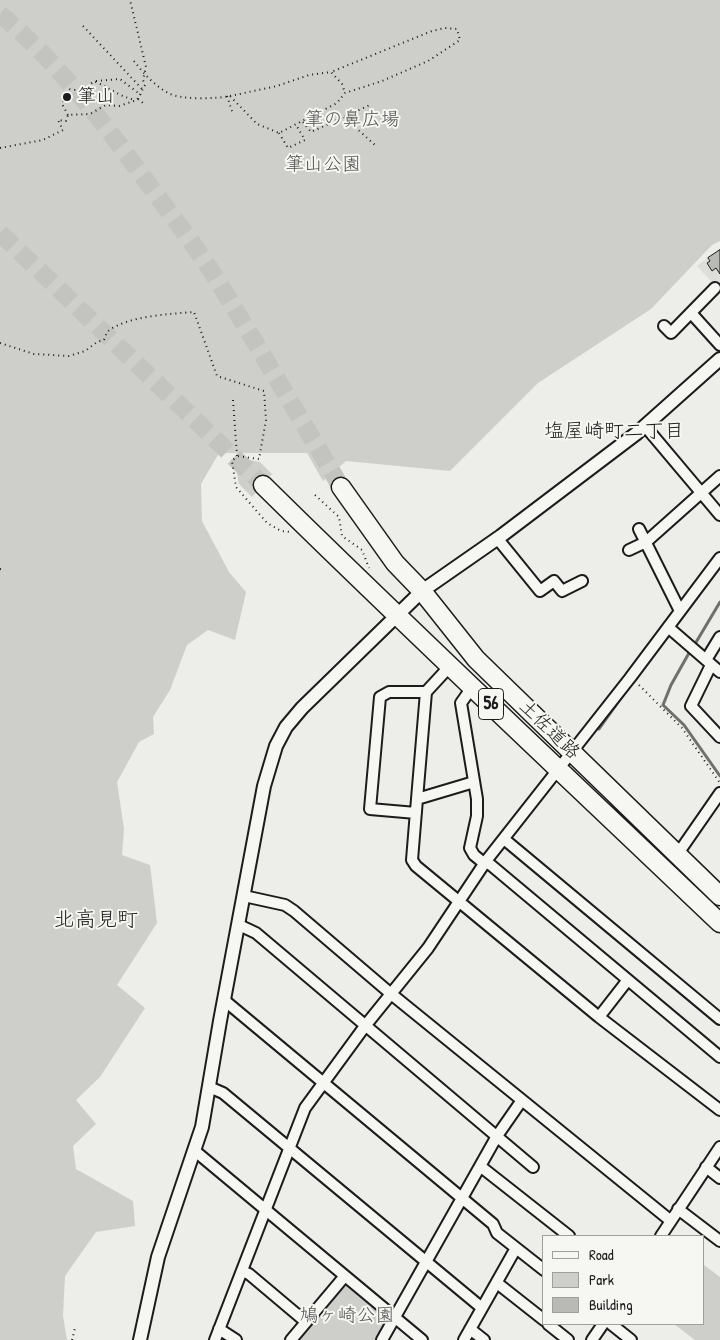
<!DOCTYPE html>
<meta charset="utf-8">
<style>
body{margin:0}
#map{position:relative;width:720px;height:1340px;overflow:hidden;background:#edede9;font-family:"Patrick Hand",sans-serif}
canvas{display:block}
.legend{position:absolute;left:542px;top:1235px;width:162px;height:90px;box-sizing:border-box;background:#f6f6f2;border:1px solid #9f9f9c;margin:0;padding:6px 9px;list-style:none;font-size:15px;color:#1c1c1c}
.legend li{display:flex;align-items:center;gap:10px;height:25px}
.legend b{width:25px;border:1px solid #9f9f9c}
</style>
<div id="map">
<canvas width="720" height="1340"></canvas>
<ul class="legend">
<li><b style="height:6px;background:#f6f6f2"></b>Road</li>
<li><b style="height:14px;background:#cececb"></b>Park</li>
<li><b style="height:14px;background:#b9b9b6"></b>Building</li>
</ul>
</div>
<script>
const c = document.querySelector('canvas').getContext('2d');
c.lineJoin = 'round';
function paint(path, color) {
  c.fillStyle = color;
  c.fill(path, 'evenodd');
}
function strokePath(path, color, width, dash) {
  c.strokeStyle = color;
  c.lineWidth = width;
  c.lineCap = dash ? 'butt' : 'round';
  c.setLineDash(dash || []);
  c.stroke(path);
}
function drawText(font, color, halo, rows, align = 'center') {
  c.font = font + ' "Patrick Hand","Klee One",sans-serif';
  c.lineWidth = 4;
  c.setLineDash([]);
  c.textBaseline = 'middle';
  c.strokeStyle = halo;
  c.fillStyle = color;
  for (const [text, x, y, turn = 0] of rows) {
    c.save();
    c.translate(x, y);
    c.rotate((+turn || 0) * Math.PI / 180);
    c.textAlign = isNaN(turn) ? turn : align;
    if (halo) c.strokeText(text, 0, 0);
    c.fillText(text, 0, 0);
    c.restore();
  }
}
const built = new Path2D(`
 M720 248V289L719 290 697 266Z`);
const green = new Path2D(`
 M0 0H720V241L712 245 651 309 538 383 450 471 346 461 323 481 307 453H219L201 484 202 521 229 572 246 592 235 640 208 630 187 645 170 690 153 717 154 734 139 742 117 782 124 829 122 855 150 865 157 923 117 985 145 1008 100 1077 76 1100 96 1124 73 1146 76 1169 133 1201 135 1226 96 1232 65 1276 63 1316 67 1340H0Z
 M239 458 260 462 272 474 252 497 239 484 235 462Z
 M704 1265 720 1277V1340H695L674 1324H704Z
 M344 1284 390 1318 378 1340H296Z`);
const stream = new Path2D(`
 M695 644 720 602
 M689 653 671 685 663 705 684 725 720 776
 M599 729 629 687`);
const building = new Path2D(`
 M720 250V274L716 268 712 271 707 263 710 261 708 258Z`);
const trunkTunnel = new Path2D(`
 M0 14C56 61 101 119 144 178 169 212 195 245 217 280 259 348 300 418 341 487
 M0 233 263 485`);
const path = new Path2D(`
 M83 26 143 90
 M134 61C143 73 154 85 168 93 181 100 216 99 230 96L257 124 279 133 337 103 345 93 382 81 428 61 460 40 457 29 445 28 432 31 331 72
 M96 81 120 79 141 95
 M227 96 233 114
 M230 96 277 86 309 75 331 72 342 84 345 93
 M138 99 143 103
 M68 115 62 104 68 89 83 91 94 81C110 88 118 96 135 100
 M344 117 376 146
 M303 122 311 132 370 105
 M279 133 288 148 305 140 296 125
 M0 148 43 140 63 130 58 120 66 121 68 115 90 114 106 105 119 106 137 100 145 85 143 80 146 67 130 0
 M0 343 34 354 69 356 85 351 97 342 104 340 107 332C126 316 169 314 194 312L217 376 264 391 266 420 259 459 237 456
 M233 400 237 456 232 461 236 487 267 523 281 531 290 532
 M315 495 339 517 342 536 362 550 369 568
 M0 569 4 570
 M639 685 682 728 720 783
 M72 1340 75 1328`);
const minor = new Path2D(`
 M692 314 720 345
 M664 326 671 333 715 288
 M645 426 720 515
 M639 529 680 611
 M497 538 540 591 554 581 562 591 582 581
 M629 550 646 542 720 476
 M668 627 720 672
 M706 660 720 637
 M711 665 691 706 720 737
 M473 686 461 703 477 799V816L470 848 474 855 485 864
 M474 782 417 799 412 860 416 866 599 1017 720 1110
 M417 799 426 692
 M416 813 370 809 380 697 389 692H426L450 666
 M504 839 720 1019
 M677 855 720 793
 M486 861 720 1057
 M244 896 285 905 294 911 390 993 671 1221
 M239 925 256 933 533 1167
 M224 1000 493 1224 497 1233 544 1270
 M599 1017 627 981
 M209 1087 223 1093 482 1308
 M195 1151 422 1340
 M480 1166 569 1236
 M706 1167 720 1178
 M678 1209 720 1241
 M661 1236 720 1147
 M242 1271 249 1274 306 1322
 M497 1283 544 1320
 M548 1324 568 1340
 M611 1324 631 1340
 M219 1329 236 1340
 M470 1329 484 1340
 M215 1340 305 1108 365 1026 428 948 486 861 630 678 720 558
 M291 1340 344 1277
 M382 1340 497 1136 522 1100
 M464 1340 516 1248
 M592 1340 603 1324`);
const tertiary = new Path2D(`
 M140 1340 158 1257 202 1127 220 1021 264 786 276 746 286 727 302 708 422 591 501 536 637 433 720 359`);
const trunk = new Path2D(`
 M263 485C413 633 567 777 720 923
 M341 487 395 563 422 591 476 659 720 896`);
const markers = [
 [67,97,5,"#1c1c1c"]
];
const shields = [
 [491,704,25]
];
const shieldNames = [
 ["56",491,704]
];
const poiNames = [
 ["筆山",77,97]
];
const parkNames = [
 ["筆の鼻広場",352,120],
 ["筆山公園",323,165],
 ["鳩ヶ崎公園",347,1316]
];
const streetNames = [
 ["土佐道路",549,730,44]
];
const neighbourhoodNames = [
 ["塩屋崎町二丁目",614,432]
];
const quarterNames = [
 ["北高見町",96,920]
];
paint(built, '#ddddda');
paint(green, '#cececb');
strokePath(stream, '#6f6f6d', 3);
paint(building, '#b9b9b6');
strokePath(building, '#1c1c1c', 1);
strokePath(trunkTunnel, '#c3c3c0', 18, [18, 9]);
strokePath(minor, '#1c1c1c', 14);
strokePath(tertiary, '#1c1c1c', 16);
strokePath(trunk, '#1c1c1c', 21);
strokePath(path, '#1c1c1c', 2, [1, 4]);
strokePath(minor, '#f6f6f2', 10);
strokePath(tertiary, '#f6f6f2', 12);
strokePath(trunk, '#f6f6f2', 18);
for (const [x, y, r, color] of markers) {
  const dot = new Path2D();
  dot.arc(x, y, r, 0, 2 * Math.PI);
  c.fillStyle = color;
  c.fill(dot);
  strokePath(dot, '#f6f6f2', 2);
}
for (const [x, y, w] of shields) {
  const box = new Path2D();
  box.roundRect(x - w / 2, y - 15.5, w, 31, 4);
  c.fillStyle = '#f6f6f2';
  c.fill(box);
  strokePath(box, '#1c1c1c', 1);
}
drawText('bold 18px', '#1c1c1c', null, shieldNames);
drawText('19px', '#1c1c1c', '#f6f6f2', poiNames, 'left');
drawText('19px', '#515151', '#f6f6f2', parkNames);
drawText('19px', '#1c1c1c', '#f6f6f2', streetNames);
drawText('20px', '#1c1c1c', '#f6f6f2', neighbourhoodNames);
drawText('21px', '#1c1c1c', '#f6f6f2', quarterNames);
</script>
